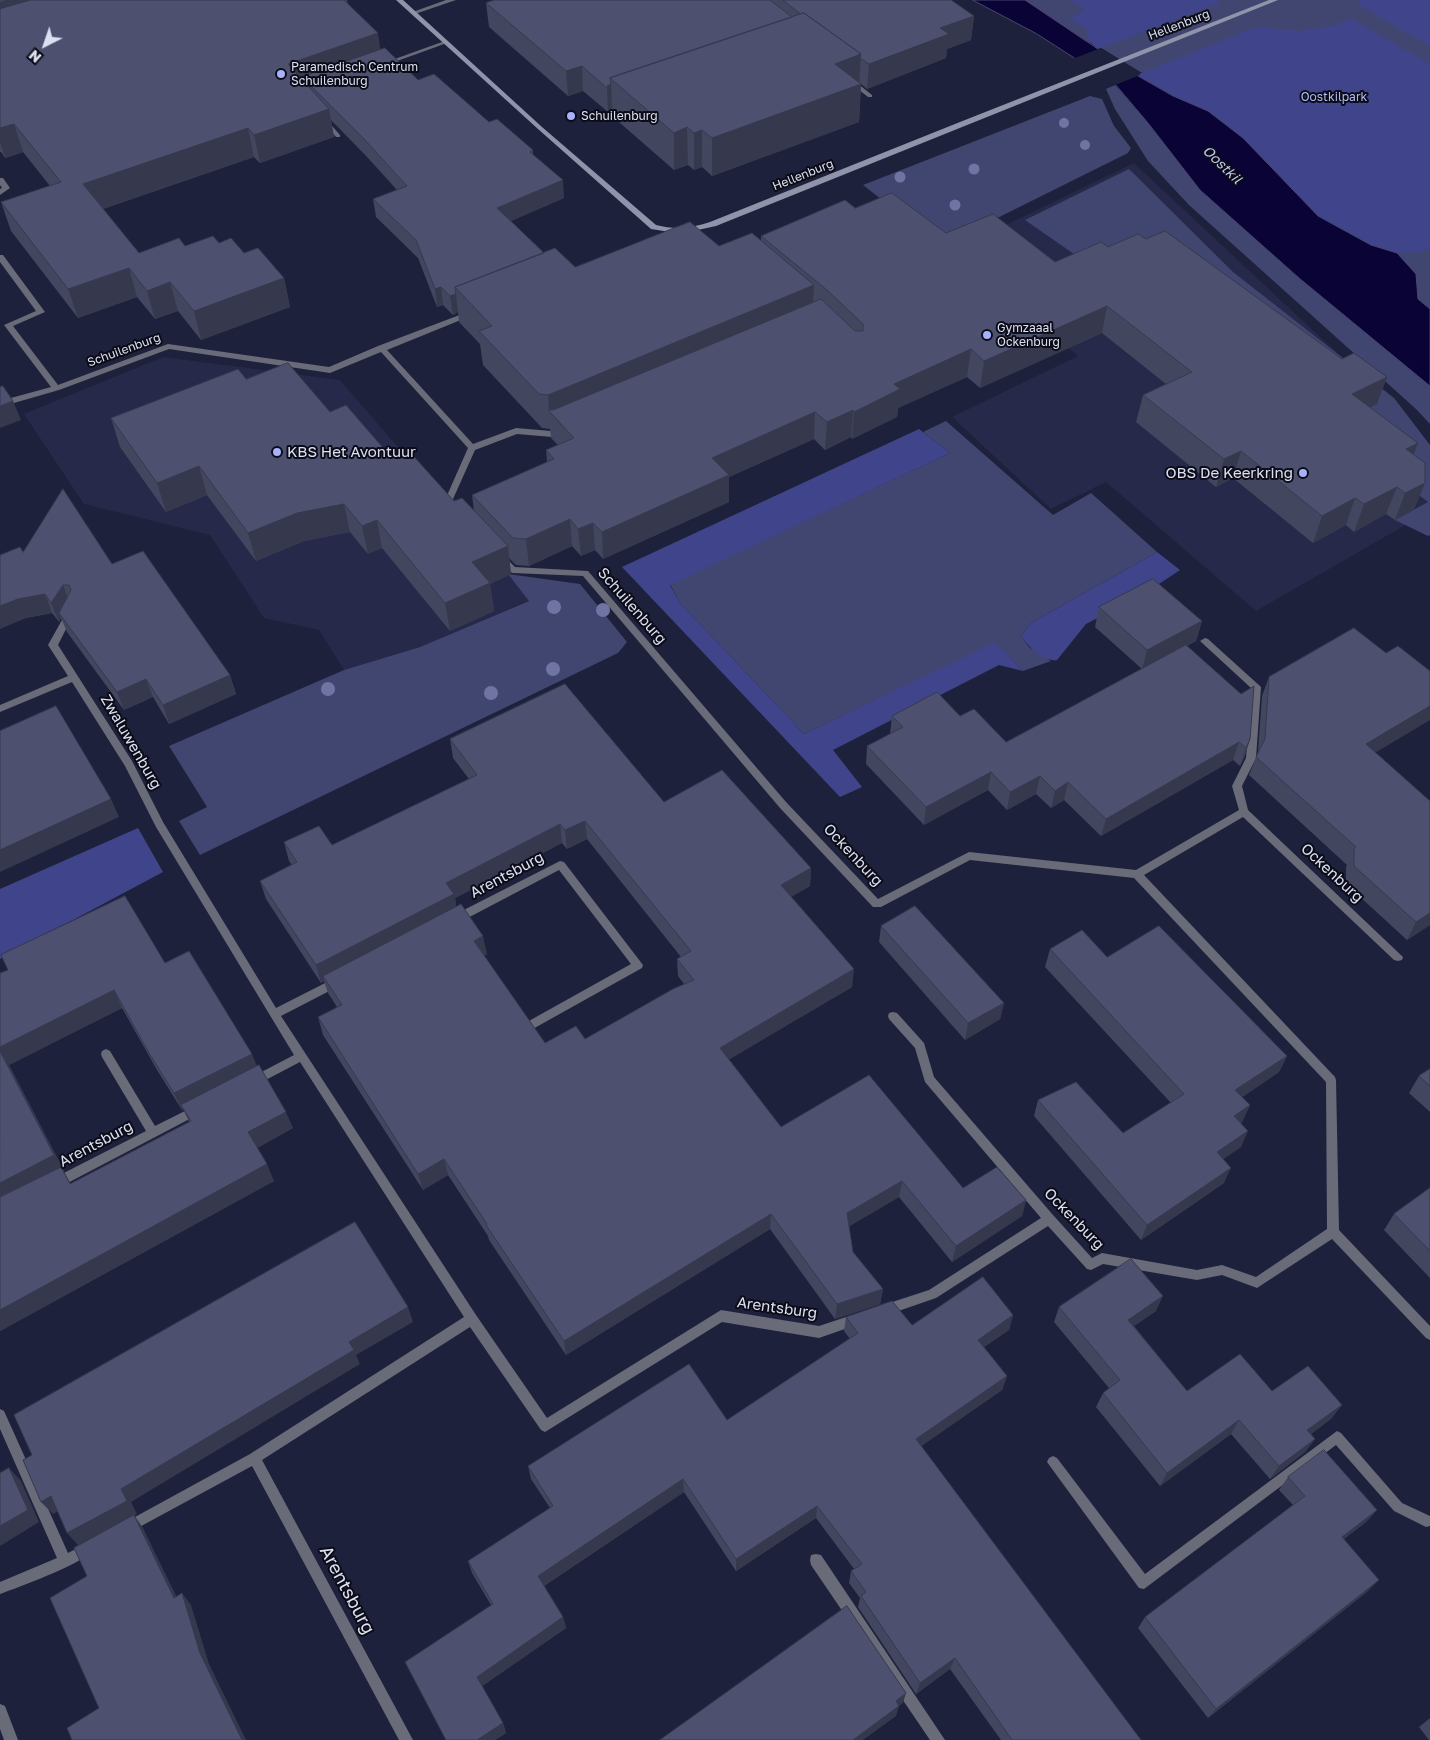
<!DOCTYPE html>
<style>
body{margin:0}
#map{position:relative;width:1430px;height:1740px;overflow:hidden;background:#1e213b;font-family:"Golos Text",sans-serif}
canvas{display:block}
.north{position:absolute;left:20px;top:20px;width:50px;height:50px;-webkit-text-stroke:4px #0b0c17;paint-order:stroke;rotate:221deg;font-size:14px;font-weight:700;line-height:20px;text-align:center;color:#dde0f2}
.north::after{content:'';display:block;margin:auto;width:18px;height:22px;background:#dde0f2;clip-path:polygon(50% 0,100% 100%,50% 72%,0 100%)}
</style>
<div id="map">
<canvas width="1430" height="1740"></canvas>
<div class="north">N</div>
</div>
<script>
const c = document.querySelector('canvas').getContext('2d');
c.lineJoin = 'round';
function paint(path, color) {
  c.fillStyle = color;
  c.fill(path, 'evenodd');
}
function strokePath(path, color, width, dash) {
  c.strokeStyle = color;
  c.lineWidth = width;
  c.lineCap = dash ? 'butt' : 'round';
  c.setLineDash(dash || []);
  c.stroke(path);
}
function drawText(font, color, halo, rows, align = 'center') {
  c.font = font + ' "Golos Text",sans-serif';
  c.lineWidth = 4;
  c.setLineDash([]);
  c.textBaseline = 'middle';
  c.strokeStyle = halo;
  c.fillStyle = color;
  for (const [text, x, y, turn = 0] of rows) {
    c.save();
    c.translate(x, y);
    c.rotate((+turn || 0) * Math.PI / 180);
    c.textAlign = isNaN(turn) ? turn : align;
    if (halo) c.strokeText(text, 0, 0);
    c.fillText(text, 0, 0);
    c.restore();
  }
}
const built = new Path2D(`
 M1134 163 1396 408 1430 458V511L1256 611 1106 482 1051 509 952 417 1078 356 952 251Z
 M163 357 340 380 530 600 420 647 344 670 319 630 264 618 210 535 84 504 24 414Z`);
const green = new Path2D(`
 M1023 0H1430V316L1230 127 1090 41 1091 44Z
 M1115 85 1148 123 1200 190 1299 278 1430 386V424L1416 409 1189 205 1148 161 1115 109 1106 89Z
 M1090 96 1102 99 1114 126 1131 148 1128 153 945 244 936 242 863 185Z
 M1129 169 1233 272 1394 398 1430 445V535L1428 536 1395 520 1428 502 1395 477 1025 220Z
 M946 421 1053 515 1091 493 1157 552 1031 623 1021 636 1029 647 1051 661 1023 671 995 643 804 734 680 603 670 584 950 453 923 432Z
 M508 574 580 584 627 642 618 653 200 855 179 821 207 807 169 746 344 670 420 647 529 601Z`);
const forest = new Path2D(`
 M1070 0H1218L1219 3 1098 49C1090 43 1087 39 1087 30L1070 18 1085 10Z
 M1360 0H1430V46L1360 6Z
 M1350 18 1430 64V248L1417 252 1397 253 1371 245 1318 216 1243 138 1208 111 1173 96 1137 75 1256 27 1299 31 1335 25Z
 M919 429 950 453 670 585 680 603 804 734 995 642 1023 671 999 665 833 750 862 787 840 797 622 567Z
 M1157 552 1180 570 1144 594 1086 624 1057 660C1043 662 1029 647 1021 636L1031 623Z
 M138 828 163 872 0 959V889Z`);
const water = new Path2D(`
 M973 0H1025L1138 76 1173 96 1208 111 1243 138 1318 216 1371 245 1397 253 1416 274 1418 299 1430 309V386L1299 278 1200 190 1148 123 1115 84 1037 34Z`);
const pier = new Path2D(`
 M1101 48 1140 75 1113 86 1072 59Z`);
const street = new Path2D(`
 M446 0H456L415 14 410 13Z
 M442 42 447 43 386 65 381 64Z
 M848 79H852L872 95V97H868L848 81Z
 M322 119H326L340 135V137H336L322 121Z
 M0 178H3L10 188 0 195V189L2 188 0 185Z
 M0 255H3L45 312 13 326 58 385 168 344 329 367 378 346 470 311 474 313 473 315 387 350 473 444 516 428 551 431 562 427 566 430 552 437 517 434 475 450 453 499 460 507 456 510 453 509 445 500 468 448 381 352 330 373 169 349 59 390 0 407V401L51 387 4 325 36 311 0 262Z
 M502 556 505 557 515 567 588 571 786 802 878 899 969 852 1136 870 1239 810 1232 786 1246 758 1251 688 1200 641 1205 638 1208 639 1261 687 1256 758 1242 786 1248 810 1403 957 1402 960 1398 961 1394 960 1243 817 1144 875 1335 1077 1336 1080 1339 1230 1430 1326V1340L1426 1338 1332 1239 1257 1288 1222 1275 1197 1280 1103 1264 1091 1270 1087 1269 1048 1226 936 1298 884 1316 880 1314 878 1310 880 1306 929 1290 1041 1218 925 1082 915 1048 889 1019 888 1016 889 1013 893 1012 897 1013 924 1043 934 1077 1053 1215 1092 1258 1102 1253 1197 1270 1222 1265 1256 1277 1327 1229 1326 1082 1134 878 970 860 881 907H873L780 808 583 576 513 573 510 572 499 561 498 559 499 557Z
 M70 610 74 613 58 645 132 761 163 822 276 1008 333 979 337 978 341 979 342 982 341 985 281 1016 476 1315 547 1418 721 1310 819 1326 858 1313 862 1315 864 1319 862 1323 819 1338 722 1322 545 1432 541 1430 470 1327 262 1460 413 1740H399L252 1466 132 1531 128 1533 124 1531 122 1527 124 1523 250 1454 464 1317 300 1062 258 1084 254 1086 250 1084 249 1081 250 1078 294 1055 156 827 125 766 72 682 0 712V705L68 676 48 645 67 611Z
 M560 861 564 862 643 965 642 968 531 1030 527 1028 526 1025 527 1022 631 964 559 870 460 922H452L451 919 452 916Z
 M106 1049 110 1051 155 1126 197 1105 201 1107 202 1110 201 1113 60 1187 56 1188 52 1187 50 1183 52 1179 146 1131 102 1057 101 1054 102 1051Z
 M0 1409 4 1411 68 1553 89 1542 94 1543 95 1548C90 1561 17 1588 0 1594V1582L57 1558 0 1429Z
 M1337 1431 1341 1433 1402 1503 1430 1516V1526L1426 1527 1394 1511 1336 1445 1144 1589 1139 1588 1047 1462 1049 1458 1053 1456 1057 1458 1145 1574Z
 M816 1554 821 1555 945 1740H930L811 1565 810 1560 811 1555Z
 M0 1704 5 1706 18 1740H4L0 1729Z`);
const secondary = new Path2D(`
 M396 0H403L542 127 656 225C676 230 692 228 710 222L960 122 1269 0H1278L716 226 684 233 670 232 651 229 538 129Z`);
const trees = [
 [1064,123,5],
 [1085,145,5],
 [974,169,5.5],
 [900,177,5.5],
 [955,205,5.5],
 [554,607,7],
 [603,610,7],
 [553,669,7],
 [328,689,7],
 [491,693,7]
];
const wall = new Path2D(`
 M0 0H347L348 4 381 50 418 80 489 122 533 150V155L564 198 511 221 544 253 575 267 761 240V236L855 208 946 233 1055 262 1108 247 1146 239 1342 359 1387 377 1377 404 1370 408 1418 443 1413 455 1414 510 1395 520 1386 514 1354 532 1346 525 1313 543 1233 478 1216 487 1136 422 1143 395 1166 384 1102 333 980 388 967 377 898 408 897 417 852 439 851 437 825 450 814 439 729 477V502L603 559 595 550 581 556 572 546 529 566 516 565 509 558 511 574 490 584 494 611 450 631 382 548 368 554 350 532 304 541 256 561 207 495 166 512 120 447 111 418 246 379 330 412 391 457 454 501 474 511 472 495 547 462 546 450 558 445 551 438 550 429 542 428 483 365 480 344 459 322 458 312 453 315 443 305 437 307 418 258 376 217 373 199 397 190 368 158 331 120 334 137 260 163 254 157 103 209 139 253 185 246 219 243 244 253 284 278 290 307 201 340 178 311 155 319 137 297 78 318 11 231 1 202 50 186 23 152 5 158 1 152H0Z
 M494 0H951L974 16 971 40 947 49 946 58 867 89 861 84 859 122 712 176 702 167 694 170 688 165 674 170 612 116V109L609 110 608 112 583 91 568 96 489 27 486 3Z
 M23 552 112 564 230 675 236 694 169 724 153 697 124 710 67 632 61 618 59 622 52 613 26 618Z
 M1099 607 1202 621 1196 641 1187 646 1250 739 1244 758 1240 766 1233 760 1101 836 1064 800 1051 808 1036 794 1007 810 988 790 924 825 866 764 867 746 890 734 892 716H960L1006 742 1142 669 1095 627Z
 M1269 677 1375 753 1430 925 1407 940 1346 884V867L1347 865 1249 775 1258 752 1262 696Z
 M450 739 664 802 811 868 810 886 791 897 852 987 729 1059 781 1127 963 1188 1026 1200 1022 1216 952 1262 899 1197 849 1226 853 1252 883 1289 880 1304 835 1319 770 1229 566 1355 489 1240 488 1236 448 1175 423 1190 323 1035 318 1017 337 1007 328 993 324 981 321 983 266 899 260 881 292 865 289 861 284 842 332 845 469 779 453 758ZM587 839 681 957 677 959 678 976 684 984 585 1039 545 1043 484 956 487 954 456 906 455 898 562 843 567 849Z
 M881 926 1004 1003 1000 1019 965 1040 879 942Z
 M1050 949 1107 957 1287 1056 1279 1072 1242 1097 1250 1105 1242 1122 1241 1123V1147L1223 1159 1224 1183 1141 1240 1034 1116 1038 1100 1123 1133 1171 1103 1045 967Z
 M165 963 257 1066 293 1128 257 1148 274 1181 0 1331V973ZM122 1008 157 1070 182 1110 183 1109 189 1122 71 1184 64 1172V1171L9 1065Z
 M1430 1069V1112L1409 1093 1419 1076Z
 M1430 1188V1278L1384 1230 1394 1214Z
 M1059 1307 1156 1311 1134 1326 1187 1391H1272L1332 1418 1311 1434 1315 1439 1305 1452 1270 1479 1231 1434 1160 1486 1096 1407 1103 1393 1109 1388 1054 1322Z
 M1013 1315 1009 1330 984 1347 1007 1376 1002 1390 921 1446 1141 1740H1001L950 1669 916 1694 858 1607 860 1598 849 1583 851 1571 854 1569 816 1518 736 1571 684 1492 544 1586 563 1617 566 1628 482 1686 503 1723 506 1733 495 1740H446L491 1605 472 1573 468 1561 550 1508 531 1479 528 1466 727 1420 850 1339 844 1331 846 1317 912 1325Z
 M1288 1477 1377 1510 1366 1522 1344 1539 1368 1591 1208 1718 1138 1628 1145 1617 1293 1505 1279 1490Z
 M1430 1718V1740H1429L1419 1727Z`);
const shadedWall = new Path2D(`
 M6 0H107L0 32V2Z
 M974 16 971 40 947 49 946 58 867 89 869 64 940 28Z
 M378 33 382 61 302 77 304 88 288 64Z
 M861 54 859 85 861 84 859 122 712 176V138L835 64Z
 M582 66 583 91 568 96 566 71Z
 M608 85H611L612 109 609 110 608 112 607 88Z
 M329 109 334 137 260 163 254 135Z
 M14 124 23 152 5 158 0 142V128Z
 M687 127 688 165 674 170V133Z
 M248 128 254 157 91 213 83 184Z
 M702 130V167L694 170V133Z
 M563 180 564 198 499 226 497 208Z
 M129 268 137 297 78 318 68 289Z
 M284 278 290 307 201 340 194 311Z
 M170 282 178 311 155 319 147 291Z
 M814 285 812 319 561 425 549 411 548 395Z
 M441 287 443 305 437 307 435 289Z
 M456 294 458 312 453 315 450 296Z
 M1107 306 1102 333 980 388 984 361Z
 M971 349 967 377 898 408 897 417 852 439 854 412 894 384Z
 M1387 377 1377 404 1343 422 1352 394Z
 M13 401 21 420 0 428V406Z
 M853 410 851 437 825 450 827 422Z
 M815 412 814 439 729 477V502L603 559 602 532 712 458Z
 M1418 443 1408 470 1406 449Z
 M1241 451 1233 478 1216 487 1224 459Z
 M199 466 207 495 166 512 157 483Z
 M1425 483 1414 510 1395 520 1405 493Z
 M1397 487 1386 514 1354 532 1364 504Z
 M1355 498 1346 525 1313 543 1322 516Z
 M344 504 350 532 304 541 256 561 248 533 297 513Z
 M570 519 572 546 529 566 526 539Z
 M377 520 382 548 368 554 362 526Z
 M593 523 595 550 581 556 578 529Z
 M508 546 511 574 490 584 494 611 450 631 445 603 472 562Z
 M63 585 70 604 59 613 61 618 59 622 51 603Z
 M45 594 52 613 26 618 0 629V606L18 599Z
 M1202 621 1196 641 1142 670 1147 650Z
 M230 675 236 694 169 724 163 705Z
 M146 679 153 697 124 710 117 692Z
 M1430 706V720L1358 763 1366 744Z
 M1250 739 1244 758 1240 766 1246 748Z
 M1239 742 1233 760 1101 836 1106 819Z
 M991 772 988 790 924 825 926 807Z
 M1040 776 1036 794 1007 810 1010 792Z
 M1068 782 1064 800 1051 808 1055 791Z
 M111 799 119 817 0 872V850Z
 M585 821 587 839 567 849 565 830Z
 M560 824 562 843 455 898 457 912 323 976 324 981 321 983 316 965 446 883Z
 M811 868 810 886 780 903 781 885Z
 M1430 913V925L1407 940 1416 922Z
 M483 936 487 954 477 959 474 941Z
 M854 969 852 987 720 1065V1048Z
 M114 990 122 1008 9 1065 64 1171V1172L79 1201 0 1205V1047Z
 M1004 1003 1000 1019 965 1040 968 1023Z
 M252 1054 259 1071 181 1105 183 1109 182 1110 174 1093Z
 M1287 1056 1279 1072 1228 1107 1235 1090Z
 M1250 1105 1242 1122 1226 1132 1234 1116Z
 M286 1112 293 1128 255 1149 248 1132Z
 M1248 1131 1241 1147 1210 1168 1217 1152Z
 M444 1159 448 1175 423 1190 418 1174Z
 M267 1164 274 1181 0 1331V1310Z
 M1231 1168 1224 1183 1141 1240 1147 1225Z
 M902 1181 899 1197 845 1229 847 1213Z
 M1026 1200 1022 1216 952 1262 956 1246Z
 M771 1214 770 1229 566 1355 564 1341Z
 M883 1289 880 1304 835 1319 837 1304Z
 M1163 1296 1156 1311 1122 1334 1128 1320Z
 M408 1307 413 1322 356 1355 360 1364 131 1502 137 1514 78 1545 67 1533 121 1489 349 1342Z
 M1013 1315 1009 1330 974 1354 978 1340Z
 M1007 1376 1002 1390 913 1452 916 1439Z
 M1342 1405 1332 1418 1298 1444 1307 1430Z
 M1239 1420 1231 1434 1160 1486 1167 1473Z
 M1315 1439 1305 1452 1270 1479 1279 1466Z
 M9 1468 21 1481 39 1522 0 1546V1526Z
 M683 1479 684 1492 541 1588 538 1576Z
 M51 1496 62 1509 53 1514 41 1502Z
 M817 1506 816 1518 736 1571V1559Z
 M1377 1510 1366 1522 1332 1548 1342 1537Z
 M134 1515 143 1528 183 1610 174 1598Z
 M1379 1580 1368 1591 1208 1718 1216 1709Z
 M182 1593 191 1605 209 1664 246 1740H242L200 1653Z
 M563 1617 566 1628 481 1687 477 1677Z
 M955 1658 950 1669 916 1694 920 1683Z
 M906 1693 903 1703 899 1706 896 1716 863 1740H853L896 1701Z
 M503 1723 506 1733 495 1740H477Z`);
const building = new Path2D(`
 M31 0H344L378 33 288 64 329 109 254 135 248 128 83 184 139 253 179 238 185 246 213 236 219 243 231 238 244 253 258 248 284 278 194 311 170 282 147 291 129 268 68 289 1 202 61 182 14 124 0 128V9Z
 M495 0H770L792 17 610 78 611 85H608L607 88 582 66 566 71 486 3Z
 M783 0H951L974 16 940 28 949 34 869 64 860 58 861 54 804 13 801 14Z
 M804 13 861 54 835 64 861 84 712 138 702 130 694 133 687 127 674 133 610 78Z
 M385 48 418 80 434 74 489 122 497 119 533 150 530 152 563 180 497 208 544 253 455 287 456 294 450 296 441 287 435 289 416 240 373 199 407 186 365 140 302 77Z
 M892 193 946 233 993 214 1055 262 1101 242 1108 247 1138 234 1146 239 1165 231 1342 359 1354 353 1387 377 1352 394 1418 443 1406 449 1425 463V483L1405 493 1397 487 1364 504 1355 498 1322 516 1241 451 1224 459 1143 395 1192 372 1107 306 984 361 971 349 894 384 900 389 854 412 853 410 827 422 815 412 712 458 729 475 602 532 593 523 578 529 570 519 526 539 513 538 472 495 554 459 546 450 574 438 548 410H553L821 299 855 331H863V324L827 290 761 236 845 200 855 208Z
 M690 222 719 246 752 233 814 285 548 395 539 394 479 331 492 326 455 287 555 248 575 267Z
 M288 363 330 412 346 405 391 457 408 450 454 501 462 498 508 546 472 562 490 583 445 603 377 520 362 526 344 504 297 513 248 533 199 466 157 483 111 418 238 369 246 379Z
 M3 386 13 401 0 406V387Z
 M63 489 112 564 143 551 230 675 163 705 146 679 117 692 59 613 71 590 69 585H63L51 603 45 594 18 599 0 606V555L20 547 23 552Z
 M1153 579 1202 621 1147 650 1099 607Z
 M1354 628 1386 653 1398 646 1430 671V706L1366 744 1430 801V913L1416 922 1354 866V849L1356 847 1256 757 1265 739 1269 677Z
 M1186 645 1241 694 1254 686 1250 739 1246 748 1239 742 1106 819 1068 782 1055 791 1040 776 1010 792 991 772 926 807 867 746 903 727 892 716 937 692 960 716 974 709 1006 742Z
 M565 684 664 802 722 770 811 868 781 885 854 969 720 1048 781 1127 869 1075 963 1188 997 1167 1026 1200 956 1246 902 1181 847 1213 853 1252 883 1289 837 1304 771 1214 564 1341 486 1225 487 1224 444 1159 418 1174 318 1017 342 1005 323 976 461 904 483 936 474 941 545 1043 576 1026 585 1039 673 989 694 980 677 959 691 951 585 821 565 830 560 824 446 883 454 894 316 965 260 881 297 862 284 842 319 826 332 845 477 775 450 739Z
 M56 706 111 799 0 850V731Z
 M125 896 165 963 189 951 252 1054 174 1093 149 1053 114 990 0 1047V973L8 970 1 955Z
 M915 906 1004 1003 968 1023 881 926Z
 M1159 926 1287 1056 1235 1090 1250 1105 1234 1116 1248 1131 1217 1152 1231 1168 1147 1225 1038 1100 1076 1082 1123 1133 1184 1094 1050 949 1082 930 1107 957Z
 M0 1051 54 1155 0 1183Z
 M259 1065 286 1112 248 1132 267 1164 0 1310V1197L61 1167 70 1184 191 1121 181 1105Z
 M1430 1069V1086L1419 1076Z
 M1430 1188V1251L1394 1214Z
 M355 1222 408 1307 349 1342 354 1350 121 1489 127 1501 67 1533 51 1496 41 1502 23 1460 32 1455 14 1415Z
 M1131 1259 1163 1296 1128 1320 1187 1391 1240 1354 1272 1391 1308 1366 1342 1405 1307 1430 1315 1439 1279 1466 1239 1420 1167 1473 1103 1393 1120 1380 1059 1307Z
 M983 1277 1013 1315 978 1340 1007 1376 916 1439 1141 1740H1012L955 1658 920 1683 861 1596 866 1592 851 1571 862 1564 817 1506 736 1559 683 1479 538 1576 563 1617 477 1677 503 1723 477 1740H446L405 1662 493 1604 468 1561 553 1506 528 1466 689 1364 727 1420 858 1333 846 1317 892 1301 912 1325Z
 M1324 1450 1377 1510 1342 1537 1379 1580 1216 1709 1145 1617 1305 1496 1288 1477Z
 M9 1468 28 1510 0 1526V1473Z
 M134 1515 174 1598 182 1593 200 1653 242 1740H72L67 1728 99 1708 50 1598 87 1576 74 1548Z
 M847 1606 906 1693 896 1701 899 1706 853 1740H660Z`);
const markers = [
 [281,74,5,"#a7b1fc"],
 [571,116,5,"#a7b1fc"],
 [987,335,5,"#a7b1fc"],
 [277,452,5,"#a7b1fc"],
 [1303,473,5,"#a7b1fc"]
];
const farStreetnames = [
 ["Hellenburg",1179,25,-21],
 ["Hellenburg",803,175,-22],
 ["Schuilenburg",124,350,-20]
];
const farPoinames = [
 ["Paramedisch Centrum",291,67],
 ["Schuilenburg",291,81],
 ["Schuilenburg",581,116],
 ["Gymzaaal",997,328],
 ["Ockenburg",997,342]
];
const farParknames = [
 ["Oostkilpark",1334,97]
];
const farWaternames = [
 ["Oostkil",1222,165,44]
];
const poiNames = [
 ["KBS Het Avontuur",287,452],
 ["OBS De Keerkring",1293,473,"right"]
];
const streetNames = [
 ["Schuilenburg",632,606,49],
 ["Zwaluwenburg",131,742,60],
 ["Ockenburg",853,855,47],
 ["Ockenburg",1332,873,43],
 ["Arentsburg",507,875,-28],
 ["Arentsburg",96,1144,-28],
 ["Ockenburg",1074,1219,46],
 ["Arentsburg",777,1308,8]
];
const nearStreetnames = [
 ["Arentsburg",347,1590,62]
];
paint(built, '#262949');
paint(green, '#414670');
paint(forest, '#40458b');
paint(water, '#0a0335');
strokePath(water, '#49456e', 1);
paint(pier, '#1e213b');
paint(street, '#696b79');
paint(secondary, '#9094aa');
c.fillStyle = '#6f75a2';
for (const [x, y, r] of trees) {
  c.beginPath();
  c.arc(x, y, r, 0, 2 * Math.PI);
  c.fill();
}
paint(wall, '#42465f');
paint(shadedWall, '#36394e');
paint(building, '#4d516f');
strokePath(building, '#36394e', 1);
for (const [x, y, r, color] of markers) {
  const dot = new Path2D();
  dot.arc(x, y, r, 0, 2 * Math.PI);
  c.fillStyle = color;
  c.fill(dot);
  strokePath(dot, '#0b0c17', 2);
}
drawText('12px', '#dde0f2', '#0b0c17', farStreetnames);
drawText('12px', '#dde0f2', '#0b0c17', farPoinames, 'left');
drawText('12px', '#b1baf7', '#0b0c17', farParknames);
drawText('italic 14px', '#bec5ee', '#0b0c17', farWaternames);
drawText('15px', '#dde0f2', '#0b0c17', poiNames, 'left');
drawText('15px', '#dde0f2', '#0b0c17', streetNames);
drawText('18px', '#dde0f2', '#0b0c17', nearStreetnames);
</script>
